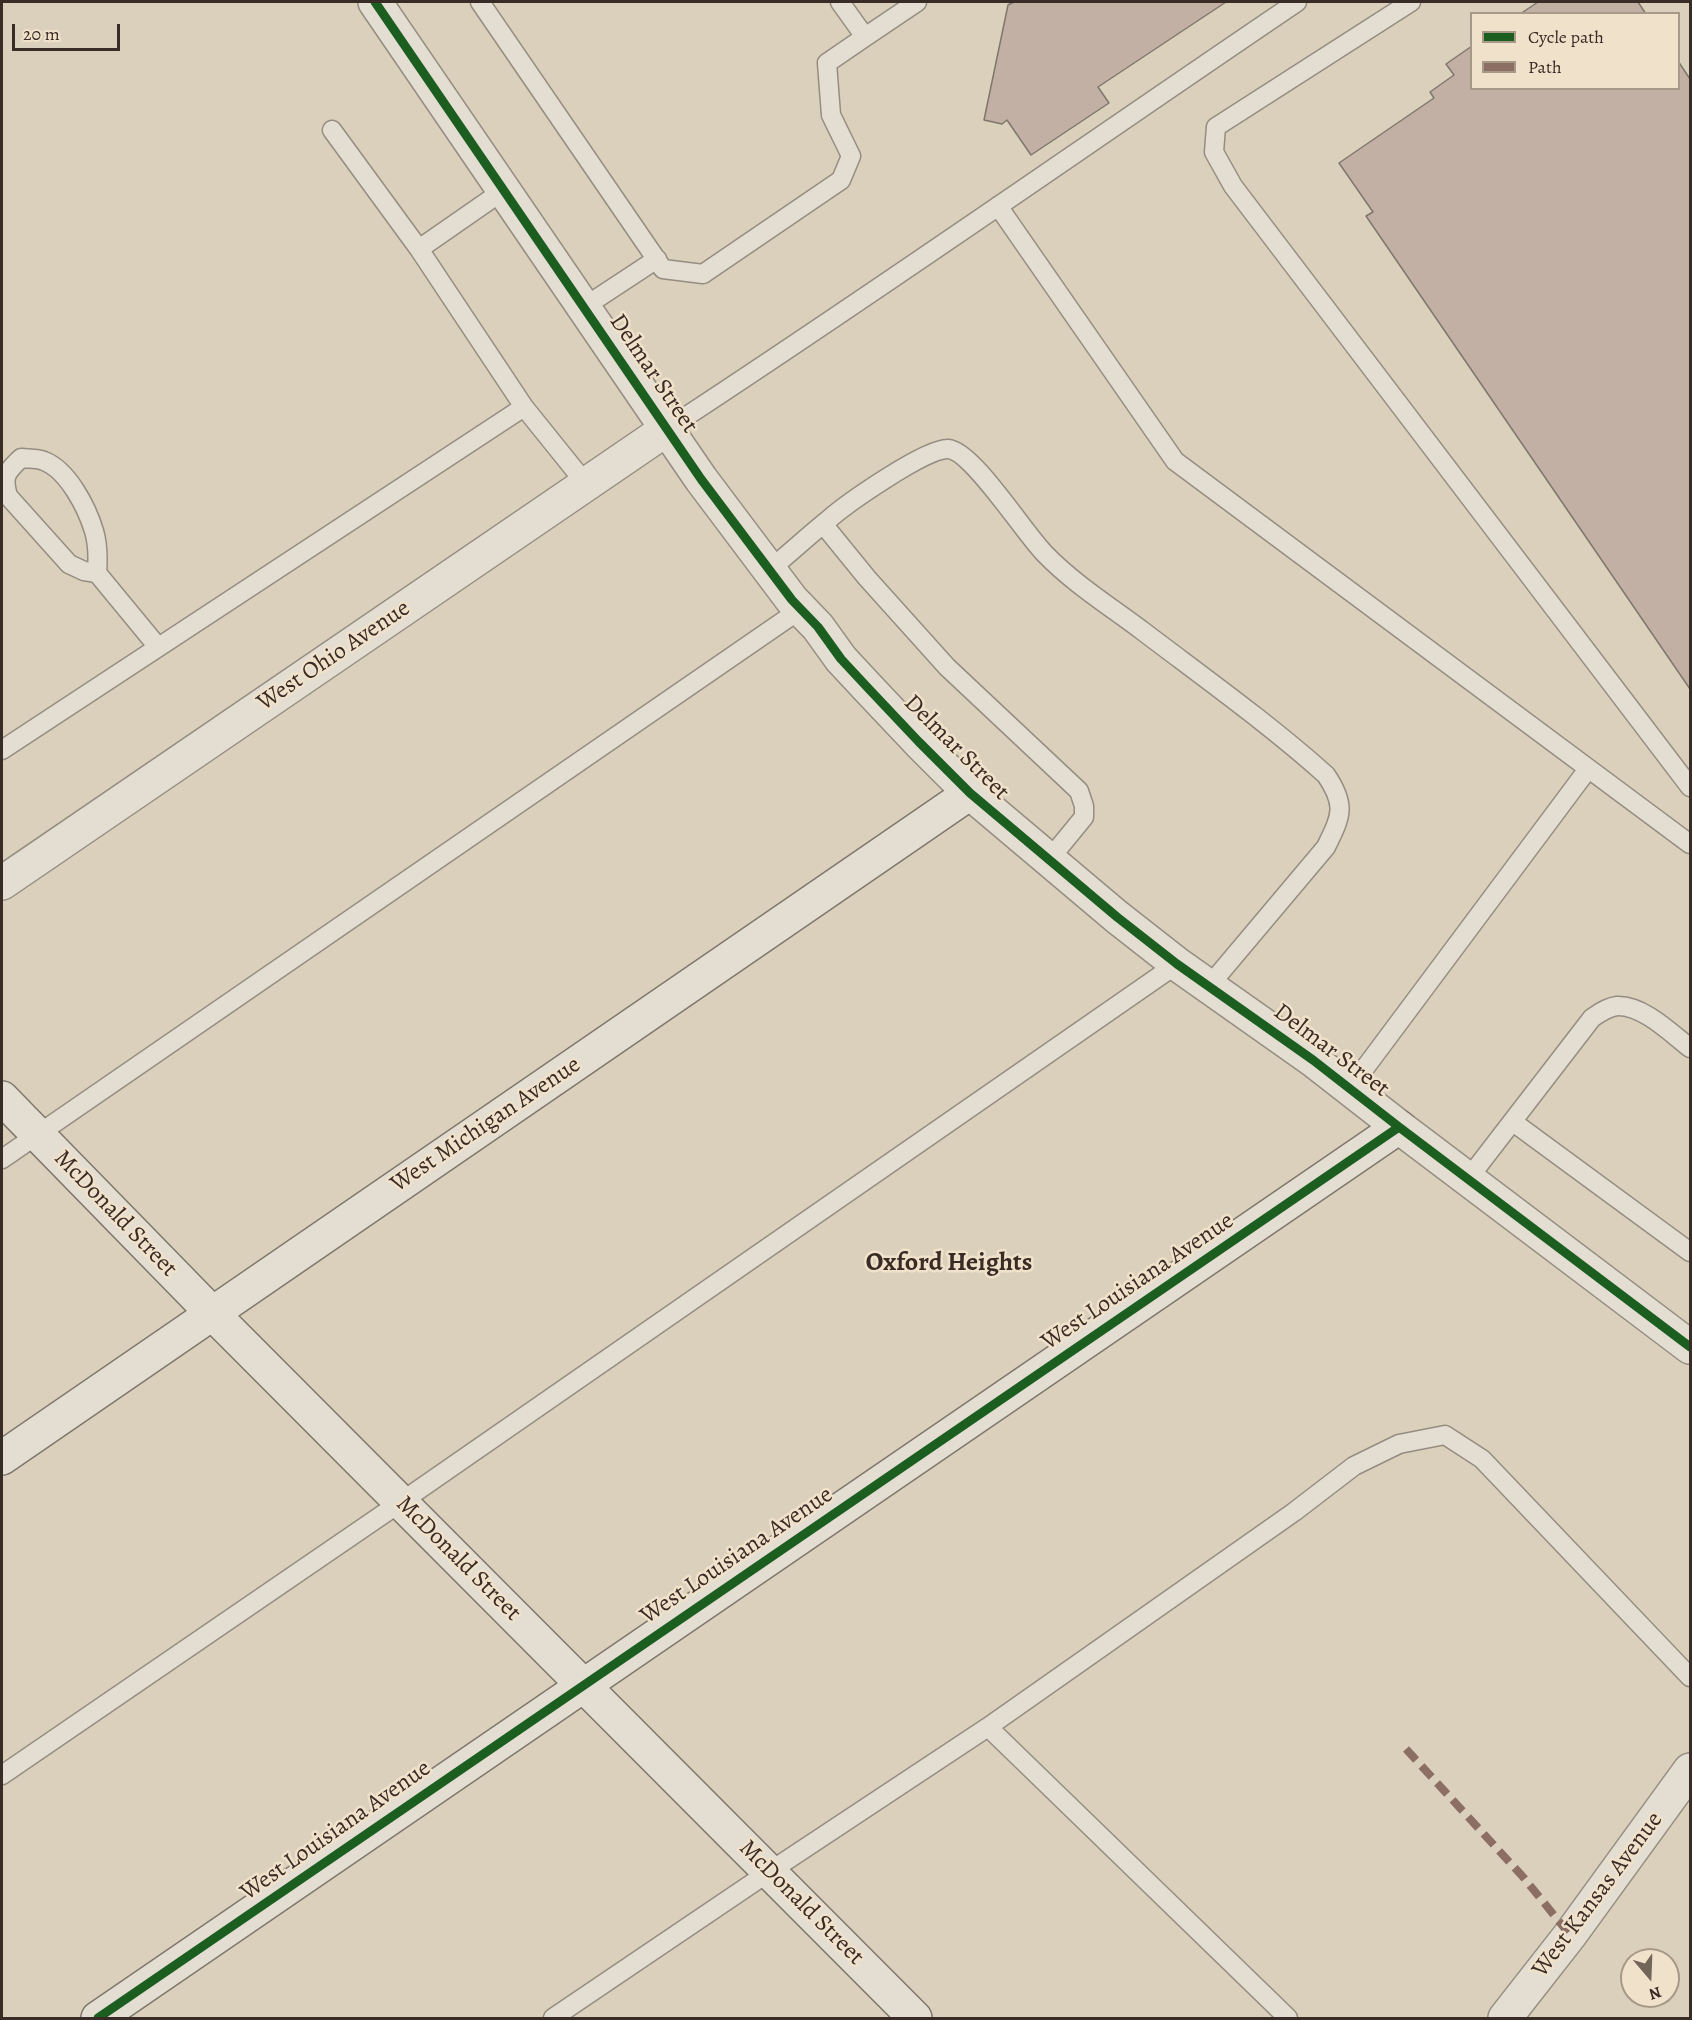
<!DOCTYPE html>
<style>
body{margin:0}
#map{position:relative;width:1692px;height:2020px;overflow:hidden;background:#dbd0bb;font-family:Alegreya,serif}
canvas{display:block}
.frame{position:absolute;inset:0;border:3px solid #392b25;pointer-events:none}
.legend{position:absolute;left:1470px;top:12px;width:210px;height:78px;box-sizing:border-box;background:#f0e2ca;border:2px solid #a79988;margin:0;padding:8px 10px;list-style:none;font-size:18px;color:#392b25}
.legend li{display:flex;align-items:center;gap:12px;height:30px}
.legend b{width:30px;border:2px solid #a79988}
.north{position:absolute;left:1620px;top:1948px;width:60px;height:60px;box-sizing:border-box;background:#f0e2ca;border:2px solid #a79988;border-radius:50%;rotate:161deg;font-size:16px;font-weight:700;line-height:24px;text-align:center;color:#392b25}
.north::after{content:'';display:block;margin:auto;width:21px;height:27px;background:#72655a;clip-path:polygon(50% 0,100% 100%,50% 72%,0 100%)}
.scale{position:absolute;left:12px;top:24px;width:108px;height:27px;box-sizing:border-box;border:3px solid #392b25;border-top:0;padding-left:8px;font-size:18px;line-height:21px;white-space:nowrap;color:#392b25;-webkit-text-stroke:4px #f0e2ca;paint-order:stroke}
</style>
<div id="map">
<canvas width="1692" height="2020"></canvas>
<div class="frame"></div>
<ul class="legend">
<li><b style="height:8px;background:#1b5e20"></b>Cycle path</li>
<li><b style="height:8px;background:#8d6e63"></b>Path</li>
</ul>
<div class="north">N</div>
<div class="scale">20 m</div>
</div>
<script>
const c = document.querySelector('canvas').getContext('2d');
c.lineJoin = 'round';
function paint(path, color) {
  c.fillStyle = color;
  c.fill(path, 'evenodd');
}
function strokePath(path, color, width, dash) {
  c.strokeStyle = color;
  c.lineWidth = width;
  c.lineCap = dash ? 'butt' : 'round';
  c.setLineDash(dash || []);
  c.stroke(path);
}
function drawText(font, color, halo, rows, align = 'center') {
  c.font = font + ' Alegreya,serif';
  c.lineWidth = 5;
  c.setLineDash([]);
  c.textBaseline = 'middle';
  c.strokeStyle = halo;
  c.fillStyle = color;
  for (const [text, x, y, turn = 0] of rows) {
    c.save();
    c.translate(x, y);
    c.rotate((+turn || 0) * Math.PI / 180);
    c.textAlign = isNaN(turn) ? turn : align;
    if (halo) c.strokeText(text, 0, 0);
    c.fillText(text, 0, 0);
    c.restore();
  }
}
const building = new Path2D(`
 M1014 2H1226L1098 87 1109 103 1031 155 1007 120 1002 124 984 120 1008 5Z
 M1538 2H1638L1646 14H1520Z
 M1472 46V88H1678V61L1690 79V689L1366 216 1373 212 1339 163 1434 98 1430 92 1454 75 1446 64Z`);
const lane = new Path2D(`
 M480 2 663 269 703 274 841 180 851 156 831 115 827 63 865 37 840 2
 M1411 2 1216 127 1214 152 1233 186 1690 787
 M865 37 917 2
 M332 130 419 249 524 407
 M998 206 1175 461 1690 844
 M419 249 504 190
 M584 307 657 259
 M667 429C880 290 1087 144 1297 2
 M823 524 867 578 947 667 1079 791 1084 806V817L1048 861
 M769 570C789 554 808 536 828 520 846 504 926 448 948 449 972 450 1024 533 1045 554 1074 584 1111 607 1144 632 1206 679 1269 724 1326 775 1347 806 1341 816 1326 847L1209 986
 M97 573 84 571 69 564 8 496C2 475 7 472 21 458 28 459 37 458 44 461 68 470 87 508 94 531 98 544 98 559 97 573L158 647
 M2 750 524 407 586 484
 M1350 1088 1588 769
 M1513 1122 1690 1252
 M2 1159 801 609
 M1468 1179 1592 1018C1599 1013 1608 1007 1617 1006 1643 1005 1671 1033 1690 1048
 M988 1727 1288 2018
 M2 1775 401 1502 1177 964
 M553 2018 769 1872 988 1727 1294 1512 1354 1466 1399 1444 1445 1435 1482 1459 1690 1677`);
const street = new Path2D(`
 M375 2 701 479 792 600 818 627 841 659 868 688 919 742 970 793 1117 917 1177 964 1313 1060 1399 1127 1690 1347
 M2 883 667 429
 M1505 2018 1570 1935 1690 1770`);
const secondary = new Path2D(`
 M2 1098 212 1313 915 2018
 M2 1458 970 793
 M98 2018 1399 1127`);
const quiet = new Path2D(`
 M1406 1749 1524 1878 1570 1935`);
const cycleway = new Path2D(`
 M375 2 701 479 792 600 818 627 841 659 868 688 919 742 970 793 1117 917 1177 964 1313 1060 1399 1127 1690 1347
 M98 2018 1399 1127`);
const streetNames = [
 ["Delmar Street",653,374,56],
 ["West Ohio Avenue",334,656,-34],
 ["Delmar Street",956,748,45],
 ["Delmar Street",1331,1051,37],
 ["West Michigan Avenue",486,1125,-34],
 ["McDonald Street",115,1214,46],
 ["West Louisiana Avenue",1138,1282,-34],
 ["West Louisiana Avenue",737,1556,-34],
 ["McDonald Street",458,1559,45],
 ["West Louisiana Avenue",336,1831,-35],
 ["West Kansas Avenue",1598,1895,-53],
 ["McDonald Street",801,1903,45]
];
const neighbourhoodNames = [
 ["Oxford Heights",949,1264]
];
paint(building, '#c3b0a5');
strokePath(building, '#7f776c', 1.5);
strokePath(lane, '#958d81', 21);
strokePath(street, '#958d81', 36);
strokePath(secondary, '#7f776c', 36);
strokePath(lane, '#e3ddd2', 18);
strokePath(street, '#e3ddd2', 33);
strokePath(secondary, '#e3ddd2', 33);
strokePath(quiet, '#8d6e63', 8, [15, 8]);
strokePath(cycleway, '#1b5e20', 9);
drawText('24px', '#392b25', '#f0e2ca', streetNames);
drawText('bold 26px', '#392b25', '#f0e2ca', neighbourhoodNames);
</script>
